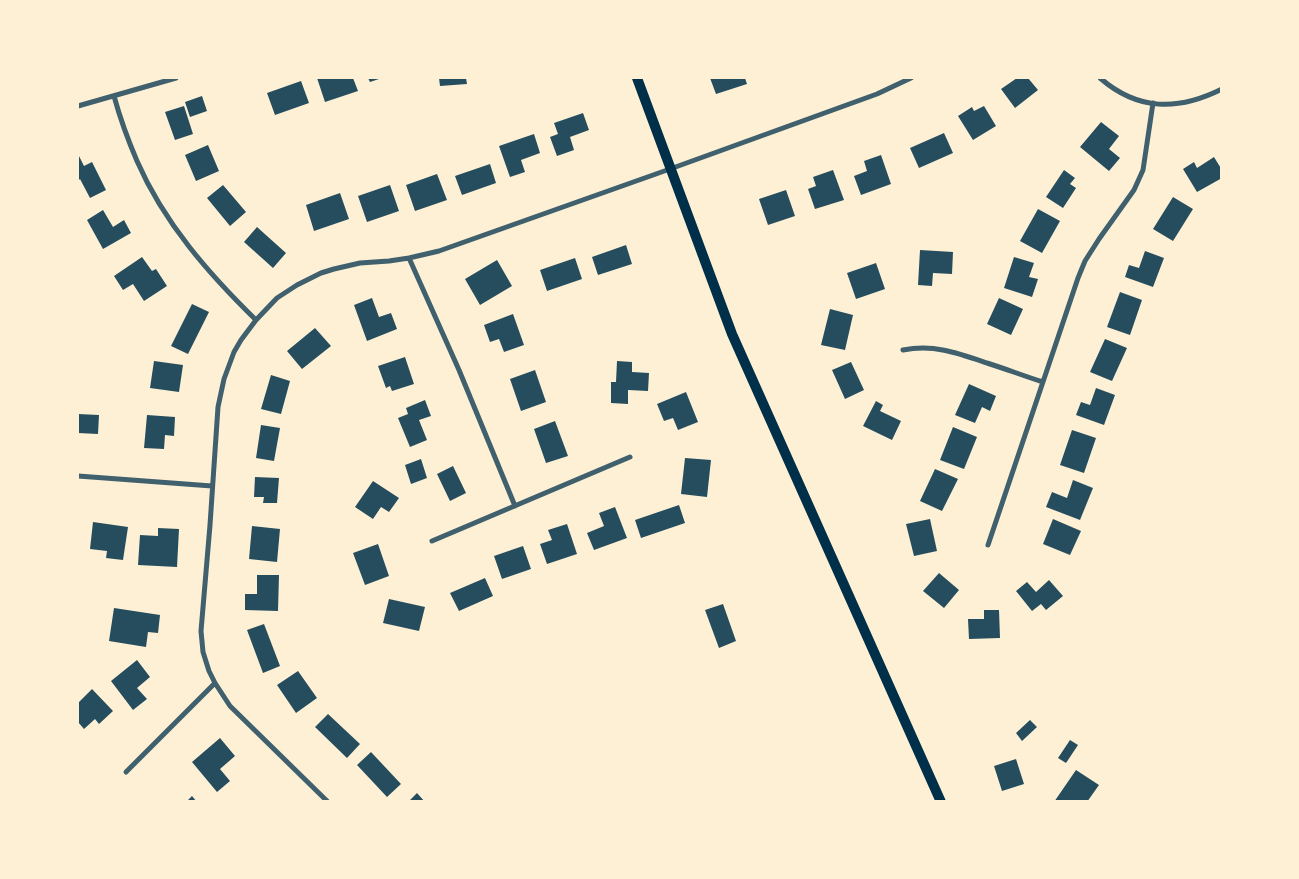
<!DOCTYPE html>
<style>
body{margin:0}
#map{position:relative;width:1299px;height:879px;overflow:hidden;background:#fdf0d5;font-family:Roboto,sans-serif}
canvas{display:block}
.frame{position:absolute;inset:0;border:79px solid #fdf0d5;pointer-events:none}
</style>
<div id="map">
<canvas width="1299" height="879"></canvas>
<div class="frame"></div>
</div>
<script>
const c = document.querySelector('canvas').getContext('2d');
c.lineJoin = 'round';
function paint(path, color) {
  c.fillStyle = color;
  c.fill(path, 'evenodd');
}
function strokePath(path, color, width, dash) {
  c.strokeStyle = color;
  c.lineWidth = width;
  c.lineCap = dash ? 'butt' : 'round';
  c.setLineDash(dash || []);
  c.stroke(path);
}
const building = new Path2D(`
 M317 78H353L358 91 325 102Z
 M368 78H382L370 82Z
 M439 78H466L467 84 440 86Z
 M710 78H745L747 84 716 94Z
 M1017 78H1028L1038 90 1015 108 1001 89Z
 M301 81 309 103 275 115 267 93Z
 M202 96 207 111 190 117 185 102Z
 M184 106 193 134 175 140 165 112Z
 M984 106 996 126 973 140 958 116 972 107 974 111Z
 M583 113 589 130 570 137 574 150 557 156 550 137 558 134 554 123Z
 M1101 122 1119 136 1109 149 1120 158 1109 171 1080 147Z
 M944 133 953 153 919 168 910 148Z
 M534 134 540 153 521 160 525 172 510 177 499 146Z
 M208 145 219 171 196 181 185 155Z
 M881 155 891 184 861 195 854 176 867 171 864 161Z
 M79 156 84 166 92 162 106 190 90 198 80 179 78 181V157Z
 M1214 157 1222 170V178L1197 192 1183 169 1194 162 1197 168Z
 M490 164 496 183 462 195 455 176Z
 M833 170 844 200 815 209 808 189 816 186 813 177Z
 M1064 170 1075 178 1070 184 1076 188 1063 208 1046 197Z
 M437 174 447 200 415 211 406 185Z
 M223 185 246 212 230 226 207 198Z
 M390 185 399 211 367 222 358 196Z
 M786 190 795 216 768 225 759 199Z
 M340 193 349 219 314 231 306 205Z
 M1173 197 1193 209 1173 241 1153 229Z
 M1038 209 1060 221 1042 253 1020 241Z
 M103 210 113 227 124 220 131 233 103 249 87 220Z
 M257 227 286 253 273 268 244 242Z
 M626 245 632 264 598 275 592 257Z
 M920 250 953 252 952 274 933 273 932 286 918 285Z
 M1145 251 1164 258 1153 287 1125 277 1129 265 1139 268Z
 M142 257 152 271 156 269 167 286 144 301 133 284 123 290 114 276Z
 M1014 257 1034 263 1029 277 1038 279 1032 297 1004 288Z
 M575 258 582 279 547 291 540 270Z
 M497 260 512 286 480 305 465 279Z
 M876 263 885 289 856 299 847 273Z
 M1120 292 1142 300 1130 335 1107 327Z
 M372 298 379 317 391 313 397 329 367 341 354 305Z
 M999 298 1023 309 1011 335 987 324Z
 M192 304 209 312 188 354 171 346Z
 M830 309 853 315 845 350 821 345Z
 M513 314 524 345 504 352 499 339 490 342 484 325Z
 M315 328 331 346 302 369 287 351Z
 M1105 339 1127 348 1112 381 1090 372Z
 M405 357 414 384 392 391 390 386 386 388 378 366Z
 M154 361 183 365 179 392 150 388Z
 M617 361 632 362V372L649 373 648 391 628 390V404L611 403V382H616Z
 M851 362 864 390 845 399 832 370Z
 M535 370 546 402 521 411 510 379Z
 M271 375 290 381 281 414 261 409Z
 M969 384 996 396 990 411 982 407 975 423 955 415Z
 M1096 388 1115 395 1104 425 1076 415 1081 402 1090 405Z
 M686 392 698 422 678 430 673 418 664 421 657 404Z
 M425 400 431 416 419 420 427 440 410 447 398 418 408 414 406 408Z
 M876 401 883 405 880 411 901 421 892 440 863 426Z
 M78 414 99 415 98 434 78 433Z
 M147 415 175 417 174 436 165 435 164 449 144 448Z
 M555 421 568 456 546 463 534 429Z
 M261 425 280 428 274 461 256 458Z
 M953 427 977 437 964 469 940 460Z
 M1072 430 1096 438 1084 473 1060 465Z
 M685 458 711 460 707 497 681 494Z
 M421 459 427 478 411 484 405 465Z
 M453 466 466 493 450 501 437 474Z
 M935 469 958 479 942 511 920 501Z
 M255 477 279 478 277 503H263L264 497H254Z
 M1073 480 1093 488 1080 520 1046 507 1052 492 1067 498Z
 M373 481 399 498 389 512 381 507 373 519 355 507Z
 M679 505 685 523 641 538 635 520Z
 M615 507 627 538 594 550 587 533 604 526 599 513Z
 M930 519 937 551 914 556 906 524Z
 M1053 519 1081 531 1070 555 1043 544Z
 M93 522 128 527 123 560 106 558 107 551 90 549Z
 M567 524 577 554 547 564 540 544 552 540 548 530Z
 M252 526 280 529 277 562 249 559Z
 M158 528 179 529 177 567 138 565 140 535 158 536Z
 M378 544 389 576 365 585 353 553Z
 M523 546 531 569 502 579 494 556Z
 M939 573 959 590 944 608 923 591Z
 M257 575H279L278 611 245 610V594H257Z
 M485 578 493 596 459 611 450 593Z
 M1049 580 1063 596 1046 610 1041 604 1032 611 1016 591 1027 582 1036 592Z
 M389 599 425 607 419 631 383 623Z
 M723 604 736 641 719 648 705 610Z
 M114 608 160 615 158 633 148 632 146 647 109 641Z
 M984 610H999L1000 638 969 639 968 619H984Z
 M264 624 280 666 263 673 247 630Z
 M137 660 150 677 137 688 147 699 133 710 111 681Z
 M298 671 317 698 296 713 277 685Z
 M92 689 113 711 99 724 95 719 84 729 78 722V703Z
 M328 714 360 744 347 758 315 727Z
 M1030 720 1037 727 1022 741 1016 733Z
 M220 738 235 756 220 769 230 781 217 792 192 762Z
 M1070 740 1078 745 1066 763 1058 758Z
 M371 752 401 784 387 797 357 765Z
 M1016 759 1024 784 1002 791 994 766Z
 M1076 770 1099 785 1087 802H1054Z
 M417 793 425 802H408Z
 M192 796 197 802H186Z`);
const minor = new Path2D(`
 M1100 78C1138 111 1178 111 1222 89
 M114 96C120 118 128 140 137 161 164 223 209 274 256 320
 M78 106 176 78
 M409 258 459 370 515 506
 M903 350C934 344 958 353 987 363 1006 369 1024 376 1043 382
 M78 476 212 486
 M432 541 630 457
 M988 545 1078 278 1085 261 1099 239 1134 190 1143 170 1153 103
 M126 772 215 683
 M328 802 230 706 215 683 209 671 203 652 201 631 210 525 218 407 224 379 234 352 241 340 256 320 277 298 297 285 321 273 334 269 360 263 389 261 409 258 439 251 670 169 877 94 911 78`);
const secondary = new Path2D(`
 M637 78 732 334 941 802`);
paint(building, '#264d5e');
strokePath(minor, '#3f606c', 5);
strokePath(secondary, '#003049', 10);
</script>
